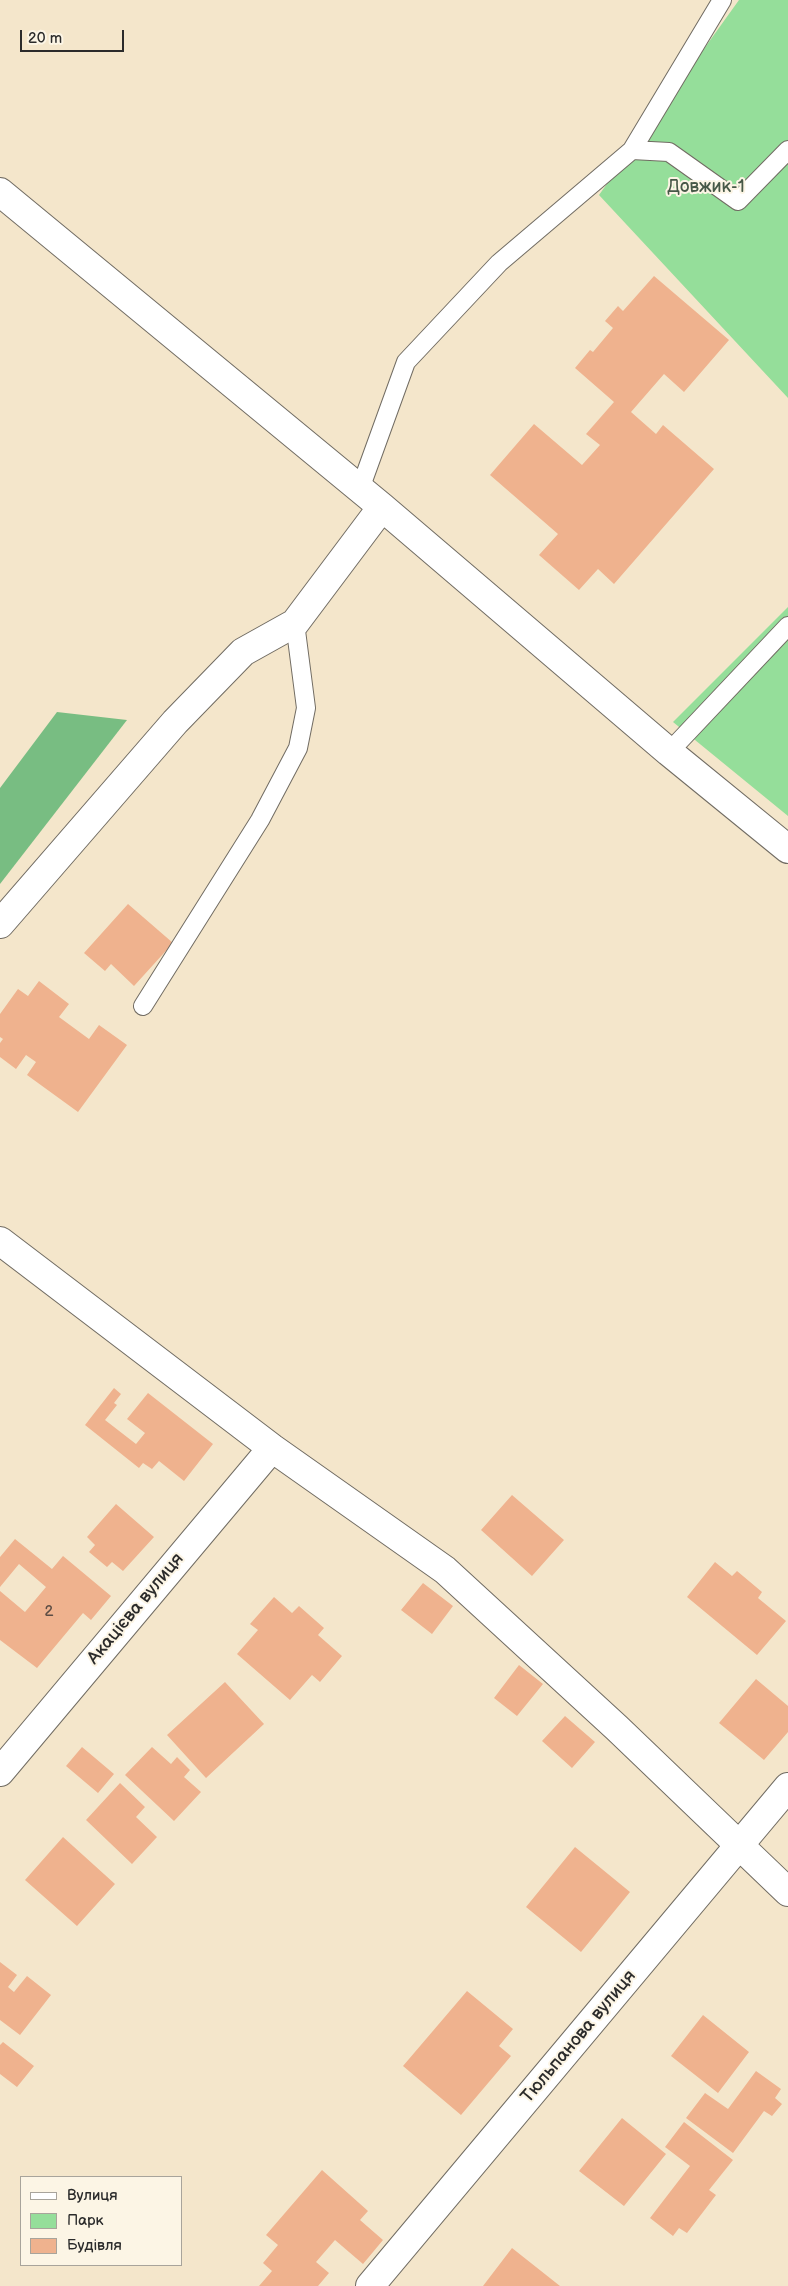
<!DOCTYPE html>
<meta charset="utf-8">
<style>
body{margin:0}
#map{position:relative;width:788px;height:2286px;overflow:hidden;background:#f4e6cb;font-family:"Balsamiq Sans",sans-serif}
canvas{display:block}
.legend{position:absolute;left:20px;top:2176px;width:162px;height:90px;box-sizing:border-box;background:#fcf5e5;border:1px solid #a8a49b;margin:0;padding:6px 9px;list-style:none;font-size:15px;color:#2b2b2b}
.legend li{display:flex;align-items:center;gap:10px;height:25px}
.legend b{width:25px;border:1px solid #a8a49b}
.scale{position:absolute;left:20px;top:30px;width:104px;height:22px;box-sizing:border-box;border:2px solid #2b2b2b;border-top:0;padding-left:6px;font-size:15px;line-height:18px;white-space:nowrap;color:#2b2b2b;-webkit-text-stroke:4px #fcf5e5;paint-order:stroke}
</style>
<div id="map">
<canvas width="788" height="2286"></canvas>
<ul class="legend">
<li><b style="height:6px;background:#fff"></b>Вулиця</li>
<li><b style="height:14px;background:#95de9a"></b>Парк</li>
<li><b style="height:14px;background:#efb28e"></b>Будівля</li>
</ul>
<div class="scale">20 m</div>
</div>
<script>
const c = document.querySelector('canvas').getContext('2d');
c.lineJoin = 'round';
function paint(path, color) {
  c.fillStyle = color;
  c.fill(path, 'evenodd');
}
function strokePath(path, color, width, dash) {
  c.strokeStyle = color;
  c.lineWidth = width;
  c.lineCap = dash ? 'butt' : 'round';
  c.setLineDash(dash || []);
  c.stroke(path);
}
function drawText(font, color, halo, rows, align = 'center') {
  c.font = font + ' "Balsamiq Sans",sans-serif';
  c.lineWidth = 4;
  c.setLineDash([]);
  c.textBaseline = 'middle';
  c.strokeStyle = halo;
  c.fillStyle = color;
  for (const [text, x, y, turn = 0] of rows) {
    c.save();
    c.translate(x, y);
    c.rotate((+turn || 0) * Math.PI / 180);
    c.textAlign = isNaN(turn) ? turn : align;
    if (halo) c.strokeText(text, 0, 0);
    c.fillText(text, 0, 0);
    c.restore();
  }
}
const green = new Path2D(`
 M739 0H788V398L599 195Z
 M788 607V816L673 722Z`);
const forest = new Path2D(`
 M57 712 127 720 0 884V788Z`);
const building = new Path2D(`
 M654 276 729 340 684 392 664 374 631 412 656 434 663 425 714 469 614 584 598 569 579 590 539 555 558 534 490 475 534 424 582 465 600 445 586 434 614 402 575 368 590 350 593 352 613 328 605 321 618 306 623 311Z
 M128 904 173 943 134 986 111 964 105 971 84 953Z
 M39 981 69 1004 59 1017 89 1039 99 1025 127 1045 78 1112 27 1075 36 1062 26 1055 16 1069 0 1057V1043L3 1039 0 1037V1014L18 989 28 996Z
 M114 1388 121 1394 114 1403 117 1405 105 1420 136 1444 145 1433 127 1419 148 1393 213 1444 184 1481 159 1461 152 1469 143 1463 139 1468 85 1425Z
 M512 1495 564 1540 532 1576 481 1530Z
 M116 1504 154 1537 123 1571 112 1562 107 1567 89 1552 95 1545 87 1537Z
 M15 1539 52 1569 63 1556 111 1596 91 1620 83 1613 37 1668 0 1640V1591L25 1612 46 1587 19 1564 0 1587V1557Z
 M715 1562 732 1576 737 1571 762 1592 758 1598 786 1621 757 1655 687 1597Z
 M423 1583 453 1606 432 1634 401 1610Z
 M274 1597 292 1613 299 1606 324 1628 318 1635 342 1656 320 1682 312 1675 290 1700 237 1654 258 1630 250 1624Z
 M519 1665 543 1684 517 1716 494 1698Z
 M756 1679 788 1706V1732L764 1760 719 1723Z
 M225 1682 264 1724 206 1778 167 1735Z
 M565 1716 595 1742 572 1768 542 1741Z
 M82 1747 114 1774 98 1793 66 1766Z
 M152 1747 171 1764 177 1757 190 1770 184 1777 201 1792 174 1821 125 1775Z
 M120 1783 145 1807 136 1817 157 1837 132 1864 86 1820Z
 M63 1837 115 1884 77 1926 25 1880Z
 M575 1847 630 1892 581 1952 526 1907Z
 M0 1962 17 1975 8 1987 14 1992 27 1976 51 1995 20 2035 0 2020Z
 M467 1991 513 2029 499 2046 511 2056 461 2115 403 2066Z
 M703 2015 749 2052 718 2093 671 2056Z
 M3 2042 34 2066 17 2087 0 2074V2045Z
 M756 2071 781 2089 775 2098 782 2104 772 2116 764 2111 733 2153 686 2118 705 2093 728 2109Z
 M622 2118 666 2154 624 2206 579 2171Z
 M684 2122 733 2160 709 2190 716 2195 687 2233 679 2228 673 2236 650 2218 690 2166 665 2147Z
 M322 2170 368 2211 360 2220 383 2240 363 2264 335 2240 316 2262 329 2273 318 2286H259L272 2271 263 2263 278 2245 266 2235Z
 M512 2248 560 2286H483Z`);
const service = new Path2D(`
 M632 150 669 152 738 201 788 150
 M360 489 406 362 499 263 632 150 722 0
 M669 752 788 626
 M143 1006 260 820 298 748 306 708 295 623`);
const minor = new Path2D(`
 M0 192 382 507 669 752 788 849
 M0 924 175 722 243 652 295 623 382 507
 M0 1241 272 1448 445 1570 617 1728 788 1892
 M0 1772 272 1448
 M370 2286 788 1787`);
const numberNames = [
 ["2",49,1612]
];
const parkNames = [
 ["Довжик-1",706,187]
];
const streetNames = [
 ["Акацієва вулиця",136,1609,-50],
 ["Тюльпанова вулиця",579,2037,-50]
];
paint(green, '#95de9a');
paint(forest, '#78bd82');
paint(building, '#efb28e');
strokePath(service, '#716c63', 20);
strokePath(minor, '#716c63', 30);
strokePath(service, '#fff', 18);
strokePath(minor, '#fff', 28);
drawText('15px', '#5c4d44', null, numberNames);
drawText('18px', '#465847', '#fcf5e5', parkNames);
drawText('18px', '#2b2b2b', '#fcf5e5', streetNames);
</script>
